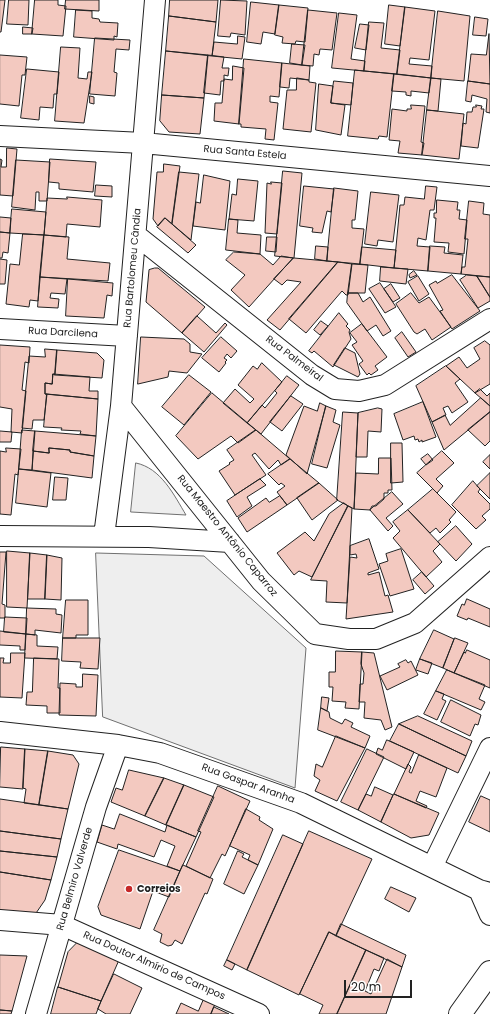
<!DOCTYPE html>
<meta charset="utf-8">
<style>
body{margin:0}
#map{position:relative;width:490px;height:1014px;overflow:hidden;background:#fff;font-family:Poppins,sans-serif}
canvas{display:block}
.scale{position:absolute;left:344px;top:980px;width:68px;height:18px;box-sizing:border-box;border:2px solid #222;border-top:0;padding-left:5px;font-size:12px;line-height:14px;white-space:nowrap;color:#222;-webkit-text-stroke:3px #fff;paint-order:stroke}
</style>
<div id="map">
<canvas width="490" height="1014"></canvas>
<div class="scale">20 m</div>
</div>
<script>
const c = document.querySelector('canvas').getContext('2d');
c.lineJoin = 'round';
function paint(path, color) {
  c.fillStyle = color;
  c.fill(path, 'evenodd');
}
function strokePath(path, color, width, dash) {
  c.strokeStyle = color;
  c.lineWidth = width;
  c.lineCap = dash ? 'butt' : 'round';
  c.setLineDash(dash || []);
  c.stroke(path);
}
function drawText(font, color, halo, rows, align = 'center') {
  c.font = font + ' Poppins,sans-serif';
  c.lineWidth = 3;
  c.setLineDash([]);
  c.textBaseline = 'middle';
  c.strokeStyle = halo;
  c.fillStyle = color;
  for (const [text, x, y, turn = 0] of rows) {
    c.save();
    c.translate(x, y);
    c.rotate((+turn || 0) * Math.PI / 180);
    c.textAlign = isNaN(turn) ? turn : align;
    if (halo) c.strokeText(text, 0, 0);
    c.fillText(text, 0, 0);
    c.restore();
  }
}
const green = new Path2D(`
 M136 463C161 468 174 495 186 515L131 512Z
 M96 553 204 556 306 648 295 788 103 717Z`);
const building = new Path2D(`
 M0 0H5L1 32H0Z
 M9 0H29L28 25 7 24Z
 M35 0H58V5L66 6 63 36 32 34Z
 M66 0H99V11L65 9Z
 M170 0H218L216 22 169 16Z
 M221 0 247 1 245 35 231 33 230 37 218 36Z
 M251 2 279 5 275 34 263 32 261 44 247 42Z
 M279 5 308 8 305 42 296 41 295 44 282 43 283 37 275 35Z
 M389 5 405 7 400 46 385 44Z
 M405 7 435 11 429 60 410 58 409 64 432 66 431 78 397 74Z
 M76 10 92 11V18L99 19 100 22 118 23 117 37 114 36V40L74 37Z
 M308 10 337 13 332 50 320 49 319 55 314 54 313 66 302 65Z
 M438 11 470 16 464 81 431 78Z
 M339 13 357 15 351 59 365 61 364 71 332 68Z
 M169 16 216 22 212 56 166 51Z
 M475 17 488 19 486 36 473 35Z
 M369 22 384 23 381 48 400 50 397 74 364 71Z
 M360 24 369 25 366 50 355 48Z
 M23 27 33 28 32 34H23Z
 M489 34 490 84 468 81 471 54 486 55Z
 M238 36 245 37 242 59 212 56 214 42 237 44Z
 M95 38 130 40 129 50 116 49 114 72 117 73 115 96 90 94Z
 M292 44 305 45 302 65 290 63Z
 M61 47 80 48 78 78 87 79 88 72H92L84 123 55 121Z
 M166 51 208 55 204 98 162 95Z
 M0 55 27 57 25 75H22L19 106 0 104Z
 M208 55 224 57 222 68H229L228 76 224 75V81H221L220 95 204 93Z
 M244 59 282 63 279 97 270 96V102L278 103 274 140 265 139 266 129 241 127V124H239Z
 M282 63 310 66 309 80 290 78 289 88 280 87Z
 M233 66 244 68 239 124 214 121 215 103H222L224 79 232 80Z
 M27 69 59 72 57 94H54L53 108 40 107 39 120 21 118Z
 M355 70 394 74 387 137 379 136 378 139 348 136Z
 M394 74 431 78 429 93 411 91V96L406 95V92L392 91Z
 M297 78 309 80V82L316 83 311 132 283 129 287 90H296Z
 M431 78 441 79 438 111 427 110Z
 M334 81 353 83 351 105 331 103Z
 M468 81 490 84V113L486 112 487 99 472 95 471 102 466 101Z
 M319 84 333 86 331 103 345 105 341 135 316 130Z
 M162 95 204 98 200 134 169 132 160 121Z
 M90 96 94 97V104L90 103Z
 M411 105 425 106 421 142 424 143 422 155 398 153 400 141 389 140 392 109 407 111V109H411Z
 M476 105 482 106 481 109H484L478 148 461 146 463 123 466 124 467 112H472L473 107H476Z
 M427 110 464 114 459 159 422 155Z
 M7 148 17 149 13 196 0 195V159L2 160 1 167H6Z
 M50 159 96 162 93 192 59 189V183L49 182Z
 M16 160 50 162 47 201H39V192H36L35 210 12 207Z
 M164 164 180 166 172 224 165 218 158 226 153 219 157 172H163Z
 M283 171 302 173 294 258 275 256Z
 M179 172 199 174 191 240 172 224Z
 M204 175 230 181 225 230 193 226 196 202 200 203Z
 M238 179 258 181 254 221 229 219 232 194 236 195Z
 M271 182 282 183 277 234 265 233 267 183 271 184Z
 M96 185 112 186V197L95 196Z
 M304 186 334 189 331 212 327 211 322 233 312 232 313 228 300 226Z
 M426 186 437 187 434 210H430L426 240 418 238 417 246 430 247 428 271 394 268 400 205H404L405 197 424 199Z
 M334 188 358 191 355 220H352V228L364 229 360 264 327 261Z
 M371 192 399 195 393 242 378 240 377 246 365 244Z
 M67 197 102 200 100 227 67 224 66 237 44 235 47 198 67 199Z
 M437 200 458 202 457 210H460L459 219 467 220 464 254 448 252 449 243 434 242 436 218H434V213H436Z
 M469 201 484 203 483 214 490 215V277L461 274 462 267H465L468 239H465Z
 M12 209 46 212 44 235 10 233Z
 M0 217 11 218 10 233 0 232Z
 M165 218 196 245 188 253 157 227Z
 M229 219 238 220 237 233 261 235 260 254 226 250Z
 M0 232 10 233 8 253 3 252 2 258H0Z
 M23 234 44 235 38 301 30 300 29 307 6 304 10 264 19 265Z
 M44 235 69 237 67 259 110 263 108 281 40 277Z
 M267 237H277L276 252 266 251Z
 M316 246 328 247 327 261 315 259Z
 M430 246 445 247 444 253 463 255 461 274 428 271Z
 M362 247 396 250 394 268 360 264Z
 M234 252 260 254 273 265 281 256 293 258 249 307 231 290 245 275 226 260Z
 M294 258 338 262 280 330 267 320 301 282 287 280 282 285 274 279Z
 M0 259 7 260 5 284H0Z
 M338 262 352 264 348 295H346L342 291 306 333 289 319Z
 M352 264 368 265 365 293H348Z
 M381 267 408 269 406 284 380 281Z
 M155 268H158L205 307 182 333 146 302 149 270Z
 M414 271 417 275 410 278 409 275Z
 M452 275 480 311 452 329 440 311 443 310 429 285 436 281 437 283Z
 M467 275 477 276 490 297V301L478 308 460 280Z
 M418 276 429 294 419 301 408 282Z
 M477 276 490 277V297Z
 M40 277 67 279 65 294 51 293 50 298 59 299 58 308 38 307Z
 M68 279 113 283 112 296 107 295 104 318 66 316Z
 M380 283 396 307 385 313 369 289Z
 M391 284 400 298 393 302 384 289Z
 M348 293H358L363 302 370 297 391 331 383 336 376 325 367 331 347 303Z
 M411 293 419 303 429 297 451 327 432 340 425 329 417 334 414 332 396 304Z
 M339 313 348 324 346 326 350 330 349 332 351 339 333 367 314 351 312 353 309 351Z
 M197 316 216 333 225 323 227 325 204 352 182 333Z
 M321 321 328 326 320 335 314 330Z
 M362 324 387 357 375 366 378 370 371 375 369 373 367 375 359 364 363 361 352 345 357 342 350 333Z
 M402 332 416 352 408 357 395 338Z
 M141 337 184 339 190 344V352L202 354 187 373 169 371 168 377 138 384Z
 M221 337 237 351 231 358 227 354 224 358 227 360 225 362 226 363 219 372 202 358Z
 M485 341 490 345V384L475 393 446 366 459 357 467 368 480 359 474 348Z
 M0 345 30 347 29 363 25 362 22 390 26 391 22 433 11 432 12 409 0 407Z
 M345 348 355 353 360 374 358 377 334 365Z
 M45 349 57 350 55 375 53 374 52 384 45 383V394H47L44 420H33L32 429 22 428 29 356 45 357Z
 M57 350 97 353 104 360 102 378 55 375Z
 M262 363 282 382 247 423 223 403 235 389 250 403 254 399 238 385 253 366 257 369Z
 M446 366 460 379 455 383 468 402 452 413 448 406 443 408 446 415 432 422 416 386Z
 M53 374 90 377 89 391H98V399L45 394V383L52 384Z
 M189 375 211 392 184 425 162 407Z
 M287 376 299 385 261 434 247 423 262 405 265 408 277 393 275 391Z
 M480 389 487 396 490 393V406L475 393Z
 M212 393 256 430 238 443 231 436 198 459 176 436Z
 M47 394 98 399 96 436 80 434 81 431 61 430 62 428 44 427Z
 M291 396 303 404 282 431 270 422Z
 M481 398 490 406V412L444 450 432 422 445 415 450 425Z
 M423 402 436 437 422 442V440L419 442 418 439 415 440 414 436 403 440 394 414Z
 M320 403 326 406 307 474 286 455 304 406 317 411Z
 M326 406 336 410 333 422 340 425 327 468 312 464Z
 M378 408 382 409 381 432 368 431 367 457H356L358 413Z
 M343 412 358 413 354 509 337 500Z
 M490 412V441L485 446 468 430Z
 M22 430 35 431 32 470 19 469Z
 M256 430 290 459 281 465 278 460 269 469 255 453 252 455 266 475 235 495 219 471 230 464 229 463 234 460 227 450Z
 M0 431 12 432 11 442H0Z
 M35 431 96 436 94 456 70 452V450L49 448V453L33 451Z
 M391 443H402L403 482 391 483Z
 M6 448 21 449 18 475 15 474 11 515 0 514V451L6 452Z
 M49 448 70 450V452L94 456 92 478 32 470 33 451 49 453Z
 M442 451 454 463 436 479 443 486 437 493 417 473Z
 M428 454 433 460 426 465 421 459Z
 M490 455V469L483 462Z
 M379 458H391L392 490H388V493H384V499L376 506H372L370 510 354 509 356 473 378 474Z
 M290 459 319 483 287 505 277 492 285 486 281 483 279 485 268 474Z
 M19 469 51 473 47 507 16 503Z
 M490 473V499L477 486Z
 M55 477 68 478 66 500H53Z
 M260 479 266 485 247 497 252 506 237 517 227 501Z
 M473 481 480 489 478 492 490 504V509L482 516 486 520 476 529 452 505Z
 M319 483 338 500 312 520 297 498Z
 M433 489 456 512 449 520 451 522 440 533 436 528 430 533 408 510Z
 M392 492 403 504 386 518 393 526 388 531 370 510Z
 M280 496 287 505 247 532 238 518 266 498 269 502Z
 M344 503 348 506 312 577 299 571 294 575 277 553 305 532 314 541 329 514Z
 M348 506 352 508 347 603 326 602 327 581 311 580Z
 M408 510 440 544 433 551 442 562 426 577 393 538 400 531 393 522Z
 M456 526 472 544 456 561 438 542Z
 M369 539 379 569 368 573V575L379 572 385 596 388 595 393 612 346 619 350 557 357 558 356 554 350 555V546Z
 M401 549 414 589 390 596 379 564 388 561 386 554Z
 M7 551 30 553 27 608 7 607Z
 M0 552H6L2 604 5 605V618H0Z
 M30 553 47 555 45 599H28Z
 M47 555 62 558 61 600 45 599Z
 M422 572 434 586 425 594 413 580Z
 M467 599 490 609V627L468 618 467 620 457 616 462 604 464 605Z
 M66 600H88V635H76V638H63Z
 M27 608 56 609V614L62 615 61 633 35 630V635L26 634Z
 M5 617 27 618 26 634 4 632Z
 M434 630 454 639 443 668 420 659Z
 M0 631 26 634 25 650H20V646L0 645Z
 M26 634 37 635V646L58 647 57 659 25 658Z
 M63 638H100L98 669 80 668 81 662 62 661Z
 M455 638 468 643 454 673 443 668Z
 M467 650 490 660V688L454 673 464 652 465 653Z
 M336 651 362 652 359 709 345 708 346 702 332 701 333 687H329V672H335Z
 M362 652 374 653 392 727 385 730 381 720 364 718 365 702H359L360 684H363L364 673 361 664Z
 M11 653H25L22 698 0 697V658H4L3 663H10Z
 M34 658 59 659 58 688H60V713H47V706L26 705 27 692H32Z
 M420 659 432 663 428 674 416 670Z
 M406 660 408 663 411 661 418 675 387 690 380 676 400 667 398 664Z
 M447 670 485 685 479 699 485 702 481 710 436 691Z
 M83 674 98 675 96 716 59 715 60 683 76 684V687H82Z
 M436 691 444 694 442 699 446 701 437 720 424 714Z
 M322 697 329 698 327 711 321 708Z
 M451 700 481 715 478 725 475 724 470 736 441 722Z
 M321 708 329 712 330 718 342 724 345 719 353 723 351 727 370 736 365 748 318 730Z
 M418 716 472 741 466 756 399 724Z
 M399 724 466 756 458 773 390 741Z
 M336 736 365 748 337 801 315 791 320 780 314 776 316 764 322 767Z
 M387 740 414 752 406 769 376 754 378 748 382 750Z
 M1 747 25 749 23 789 0 787Z
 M25 749 48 751 39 805 24 803 26 789 23 788Z
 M367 749 384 757 358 810 341 802Z
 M48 751 73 755 79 764 68 809 39 805Z
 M419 755 447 768 436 797 420 791 416 801 427 806 426 808 394 794 408 764 411 767 409 772 411 773Z
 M129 770 164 778 145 816 111 802 116 788 122 790Z
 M164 778 184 785 166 825 145 816Z
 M184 785 214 797 196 837 166 825Z
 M218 786 250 801 225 856 222 854 210 878 186 866 201 832 198 831Z
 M375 787 393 795 381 822 358 810 366 794 371 796Z
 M394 794 439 813 429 835 411 838 381 822Z
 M481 796 490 800V832L469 822Z
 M0 799 68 809 61 839 0 831Z
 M246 809 260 817 259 820 273 829 258 865 248 860 250 855 230 846Z
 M120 814 165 832 167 825 196 837 180 871 167 866 175 846 161 840 154 857 118 844 117 849 97 842 102 825 114 829Z
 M0 831 61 839 57 857 0 851Z
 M309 831 372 859 336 936 329 932 299 995 247 970Z
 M283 835 303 844 247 970 227 960Z
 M119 850 180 871 169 897 153 891 140 929 101 915 98 907Z
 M0 851 57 857 51 880 0 872Z
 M238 851 244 854 242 857 258 865 244 894 224 884Z
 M183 865 213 879 207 894 205 893 182 944 175 940 172 945 168 946 160 942 162 934 154 930Z
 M0 872 51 880 45 900 34 916 0 913Z
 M391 887 416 898 409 912 385 899Z
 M341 924 406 955 402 967 336 936Z
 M329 932 366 950 337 1014H319L323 1005 300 994Z
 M78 942 119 960 101 1001 58 987 68 952Z
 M366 950 384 958 379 971 374 969 365 991 371 994 387 959 402 967 386 1014H337Z
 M0 955 27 956 12 1011 0 1010Z
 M227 960 235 964 232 970 224 966Z
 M114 974 142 988 130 1014H106L98 1009Z
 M58 987 101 1001 96 1014H51Z
 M204 999 215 1004 211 1014H176L181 1003 198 1011Z
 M214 1007 229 1014H211Z
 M0 1010 12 1011 11 1014H0Z`);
const street = new Path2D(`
 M0 136 143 143 490 176
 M136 235 312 375 335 389 359 391 385 385 490 319
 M0 329 127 336
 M121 406 261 581 315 634 349 639H376L415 623 490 557
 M0 536 149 537 230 542
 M104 536 121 406 155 0
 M0 732 118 745 160 753 301 803 479 890 490 893
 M432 867 490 748
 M479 890 490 915
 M0 920 62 925 259 1014
 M36 1014 96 807 118 745`);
const primary = new Path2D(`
 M460 1014 490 972`);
const markers = [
 [129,889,4,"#c62828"]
];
const streetNames = [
 ["Rua Santa Estela",245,153,5],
 ["Rua Bartolomeu Cândia",133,268,-85],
 ["Rua Darcilena",63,333,3],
 ["Rua Palmeiral",294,359,37],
 ["Rua Maestro Antônio Caparroz",227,536,51],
 ["Rua Gaspar Aranha",248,784,20],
 ["Rua Belmiro Valverde",75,879,-74],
 ["Rua Doutor Almírio de Campos",154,966,24]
];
const poiNames = [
 ["Correios",137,889]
];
paint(green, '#eee');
strokePath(green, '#6f6f6f', 1);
paint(building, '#f3c9c0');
strokePath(building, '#222', 1);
strokePath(street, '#222', 22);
strokePath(primary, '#222', 24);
strokePath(street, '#fff', 20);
strokePath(primary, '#fff', 22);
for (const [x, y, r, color] of markers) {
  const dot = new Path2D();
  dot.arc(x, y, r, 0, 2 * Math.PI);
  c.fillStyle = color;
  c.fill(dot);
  strokePath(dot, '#fff', 1.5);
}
drawText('10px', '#222', '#fff', streetNames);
drawText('bold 10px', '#222', '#fff', poiNames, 'left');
</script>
